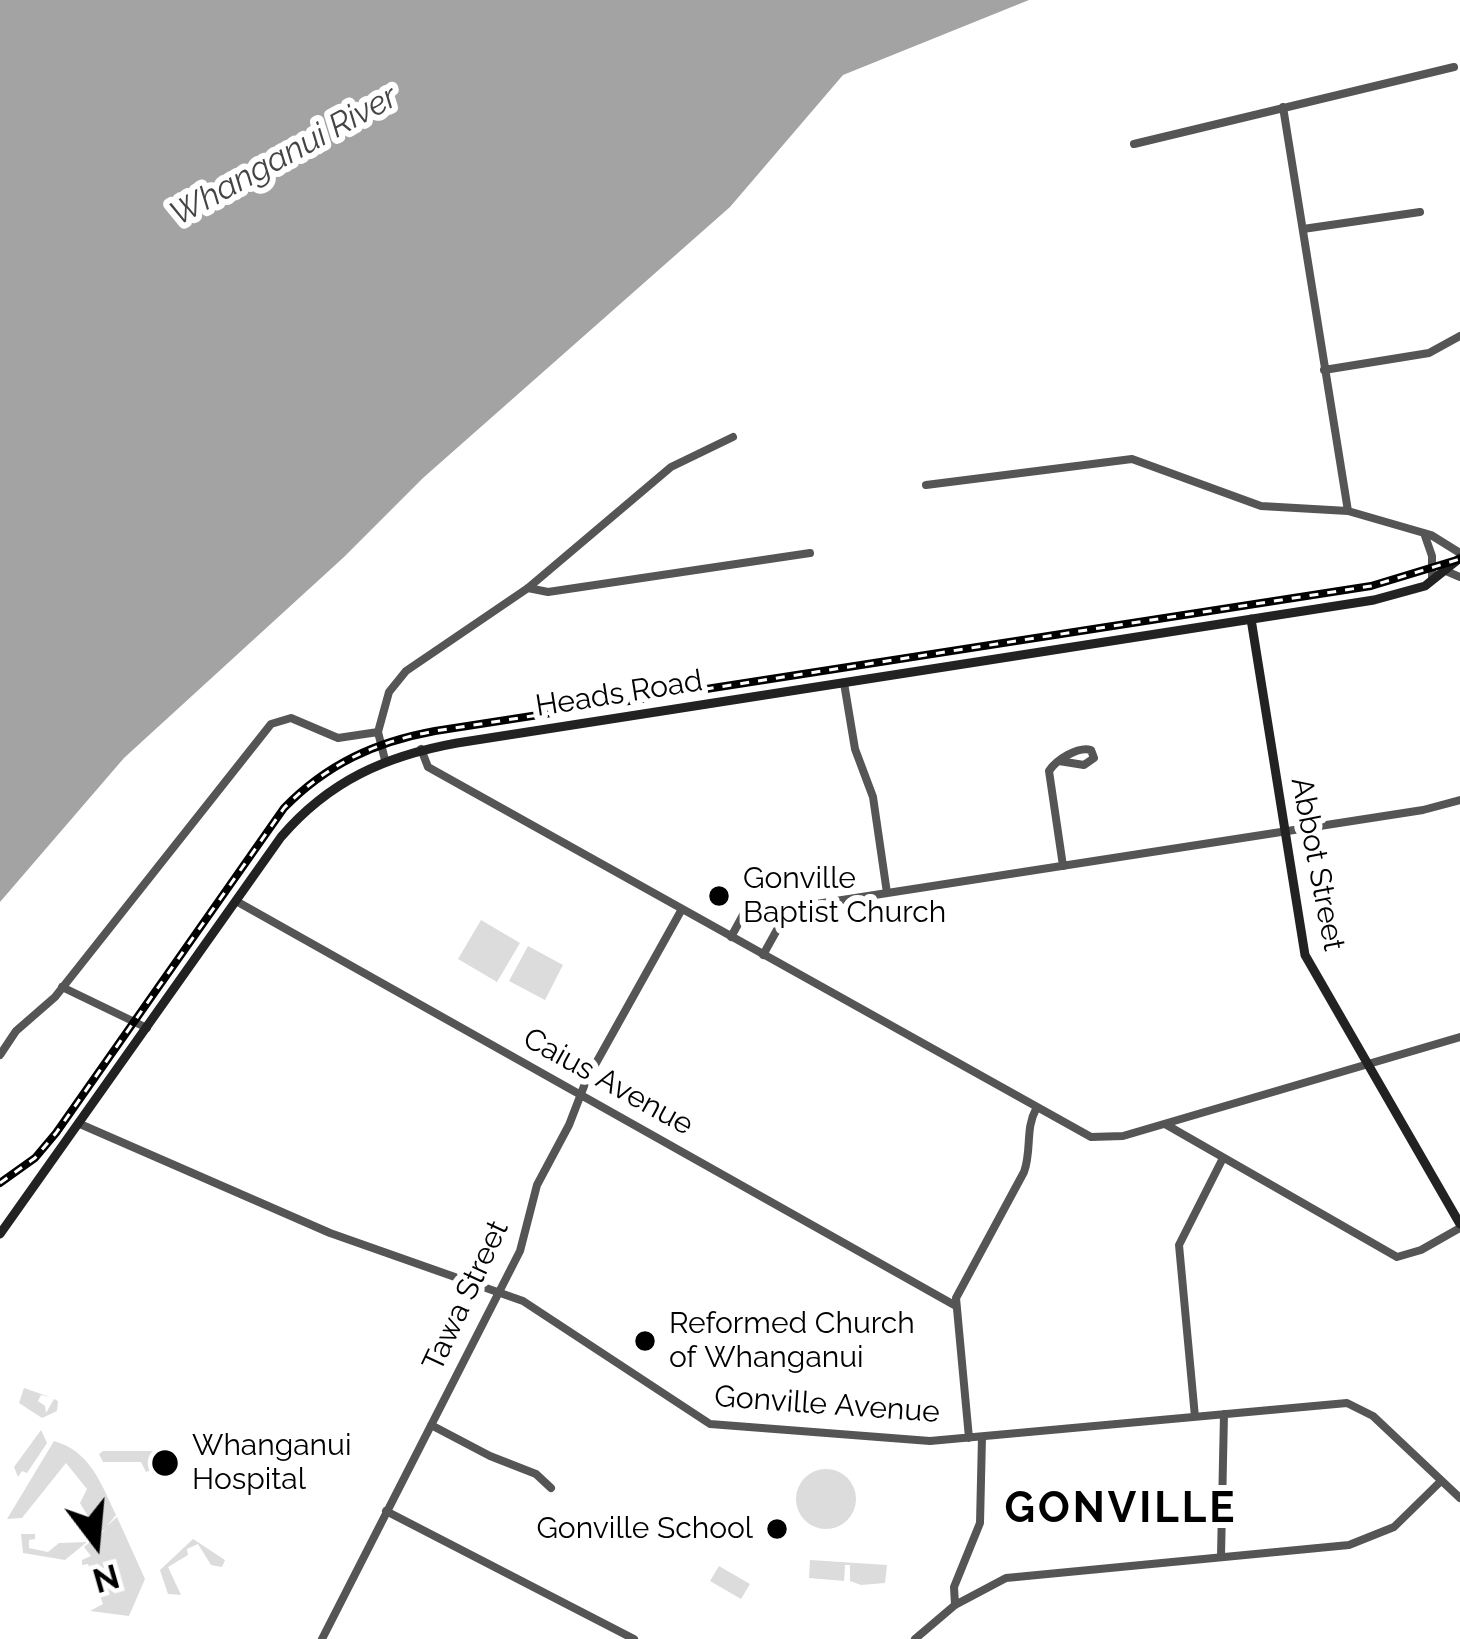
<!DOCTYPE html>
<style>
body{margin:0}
#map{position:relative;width:1460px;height:1639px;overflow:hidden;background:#fff;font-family:Raleway,sans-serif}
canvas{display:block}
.north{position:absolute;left:36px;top:1483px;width:120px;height:120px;-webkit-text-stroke:9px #fff;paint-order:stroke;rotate:164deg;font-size:33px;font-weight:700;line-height:48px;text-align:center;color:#000}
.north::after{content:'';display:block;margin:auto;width:42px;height:54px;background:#000;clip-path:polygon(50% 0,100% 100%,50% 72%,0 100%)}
</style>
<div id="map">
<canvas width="1460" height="1639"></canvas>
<div class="north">N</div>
</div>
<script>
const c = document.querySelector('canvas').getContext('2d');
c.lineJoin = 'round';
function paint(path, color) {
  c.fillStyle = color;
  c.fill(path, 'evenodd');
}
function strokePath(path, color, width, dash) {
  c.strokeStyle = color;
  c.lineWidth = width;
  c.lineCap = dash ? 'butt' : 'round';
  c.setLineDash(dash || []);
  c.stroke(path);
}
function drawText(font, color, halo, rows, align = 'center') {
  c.font = font + ' Raleway,sans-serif';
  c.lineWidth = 12;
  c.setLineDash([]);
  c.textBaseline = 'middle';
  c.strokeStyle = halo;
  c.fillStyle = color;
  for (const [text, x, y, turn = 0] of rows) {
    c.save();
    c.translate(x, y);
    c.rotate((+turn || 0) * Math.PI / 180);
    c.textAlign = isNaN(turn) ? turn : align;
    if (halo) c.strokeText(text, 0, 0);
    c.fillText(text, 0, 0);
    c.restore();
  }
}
const green = new Path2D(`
 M481 920 520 943 497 982 458 959Z
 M528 946 563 965 545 1000 509 981Z
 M24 1388 50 1397 41 1395 38 1401 45 1406 46 1413 54 1399 58 1401 57 1411 42 1418 19 1403Z
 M41 1430 47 1443 27 1473 22 1471 18 1477 14 1467Z
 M54 1441C90 1451 101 1483 116 1515L107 1526 117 1517 145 1579 129 1616 90 1611 103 1604 88 1564 82 1565V1560L91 1556 84 1547 106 1529 93 1536 102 1527 98 1520 92 1523 80 1503 87 1489 66 1463 22 1518 7 1519Z
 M103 1451H169L171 1455 164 1465 146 1472 141 1462H103L99 1454Z
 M796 1499a30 30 0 1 1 60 0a30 30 0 1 1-60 0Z
 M21 1534H35V1539L29 1540V1548L48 1552 59 1543 87 1542 65 1560 23 1553Z
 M193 1539 225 1560 222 1567 211 1565 198 1544 187 1549 188 1555 168 1567 181 1595 168 1594 160 1570Z
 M810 1560 887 1565 885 1583 861 1585 850 1581V1565H845L844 1581 809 1578Z
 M719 1566 750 1584 741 1599 710 1581Z`);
const water = new Path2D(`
 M0 0H1029L843 75 730 207 423 478 344 557 124 758 0 902Z`);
const street = new Path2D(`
 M1283 107 1348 511
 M1134 144 1454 67
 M1303 229 1420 212
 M1324 370 1429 353 1460 336
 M926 485 1132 459 1261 506 1348 511 1431 535 1460 553
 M1424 533 1432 556V580
 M1446 571 1460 577
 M528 588 548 592 810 553
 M844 683 855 749 873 797 887 893
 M421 749 428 767 1091 1137 1123 1136 1460 1037
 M385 760 378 732 389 692 406 671 528 588 671 467 733 437
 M1059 761 1084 765 1094 758 1091 750C1078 746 1056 760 1049 771L1063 866
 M236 901 956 1306
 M731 937 743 915 768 911
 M763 955 783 919 797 907 1423 810 1460 800
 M62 987 147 1028
 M0 1055 16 1031 55 997 271 724 291 718 338 738 378 732
 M80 1124 330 1233 523 1301 710 1424 930 1441 1347 1403 1373 1416 1460 1498
 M1165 1124 1397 1257 1421 1250 1460 1228
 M1195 1417 1179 1245 1223 1158
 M431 1425 490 1456 536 1474 551 1488
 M969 1438 956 1298 1024 1172C1032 1150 1025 1129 1036 1109
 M386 1511 634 1639
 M1221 1556 1224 1414
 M955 1605 954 1587 980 1523 982 1437
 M322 1639 520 1251 537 1185 569 1125 586 1081 682 909
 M915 1639 955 1605 1006 1578 1349 1545 1394 1527 1441 1481`);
const secondary = new Path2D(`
 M1251 619 1305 955 1460 1224
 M0 1234 281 837C329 781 385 756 457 743L1374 600 1425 586 1460 558`);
const rail = new Path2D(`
 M0 1183 35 1158 56 1133 284 808C327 764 375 742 435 731L1371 586 1460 559`);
const markers = [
 [719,896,12,"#000"],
 [645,1341,12,"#000"],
 [165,1463,15,"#000"],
 [777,1529,12,"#000"]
];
const streetNames = [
 ["Heads Road",619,694,-9],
 ["Abbot Street",1317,864,79],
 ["Caius Avenue",608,1082,29],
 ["Tawa Street",466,1296,-65],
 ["Gonville Avenue",827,1405,4]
];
const poiNames = [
 ["Gonville",743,879],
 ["Baptist Church",743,913],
 ["Reformed Church",669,1324],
 ["of Whanganui",669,1358],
 ["Whanganui",192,1446],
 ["Hospital",192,1480],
 ["Gonville School",753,1529,"right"]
];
const waterNames = [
 ["Whanganui River",284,156,-29]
];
const districtNames = [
 ["GONVILLE",1121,1509]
];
paint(green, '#dcdcdc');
paint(water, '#a3a3a3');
strokePath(street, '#555', 8);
strokePath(secondary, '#222', 9);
strokePath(rail, '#000', 8);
strokePath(rail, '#fff', 3, [9]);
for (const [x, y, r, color] of markers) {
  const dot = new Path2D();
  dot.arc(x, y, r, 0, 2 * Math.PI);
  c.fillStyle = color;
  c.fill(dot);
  strokePath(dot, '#fff', 4.5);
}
drawText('30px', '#000', '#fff', streetNames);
drawText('30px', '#000', '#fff', poiNames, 'left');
drawText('italic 33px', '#444', '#fff', waterNames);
c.letterSpacing = '3px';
drawText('bold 42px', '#000', '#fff', districtNames);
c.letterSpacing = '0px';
</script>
